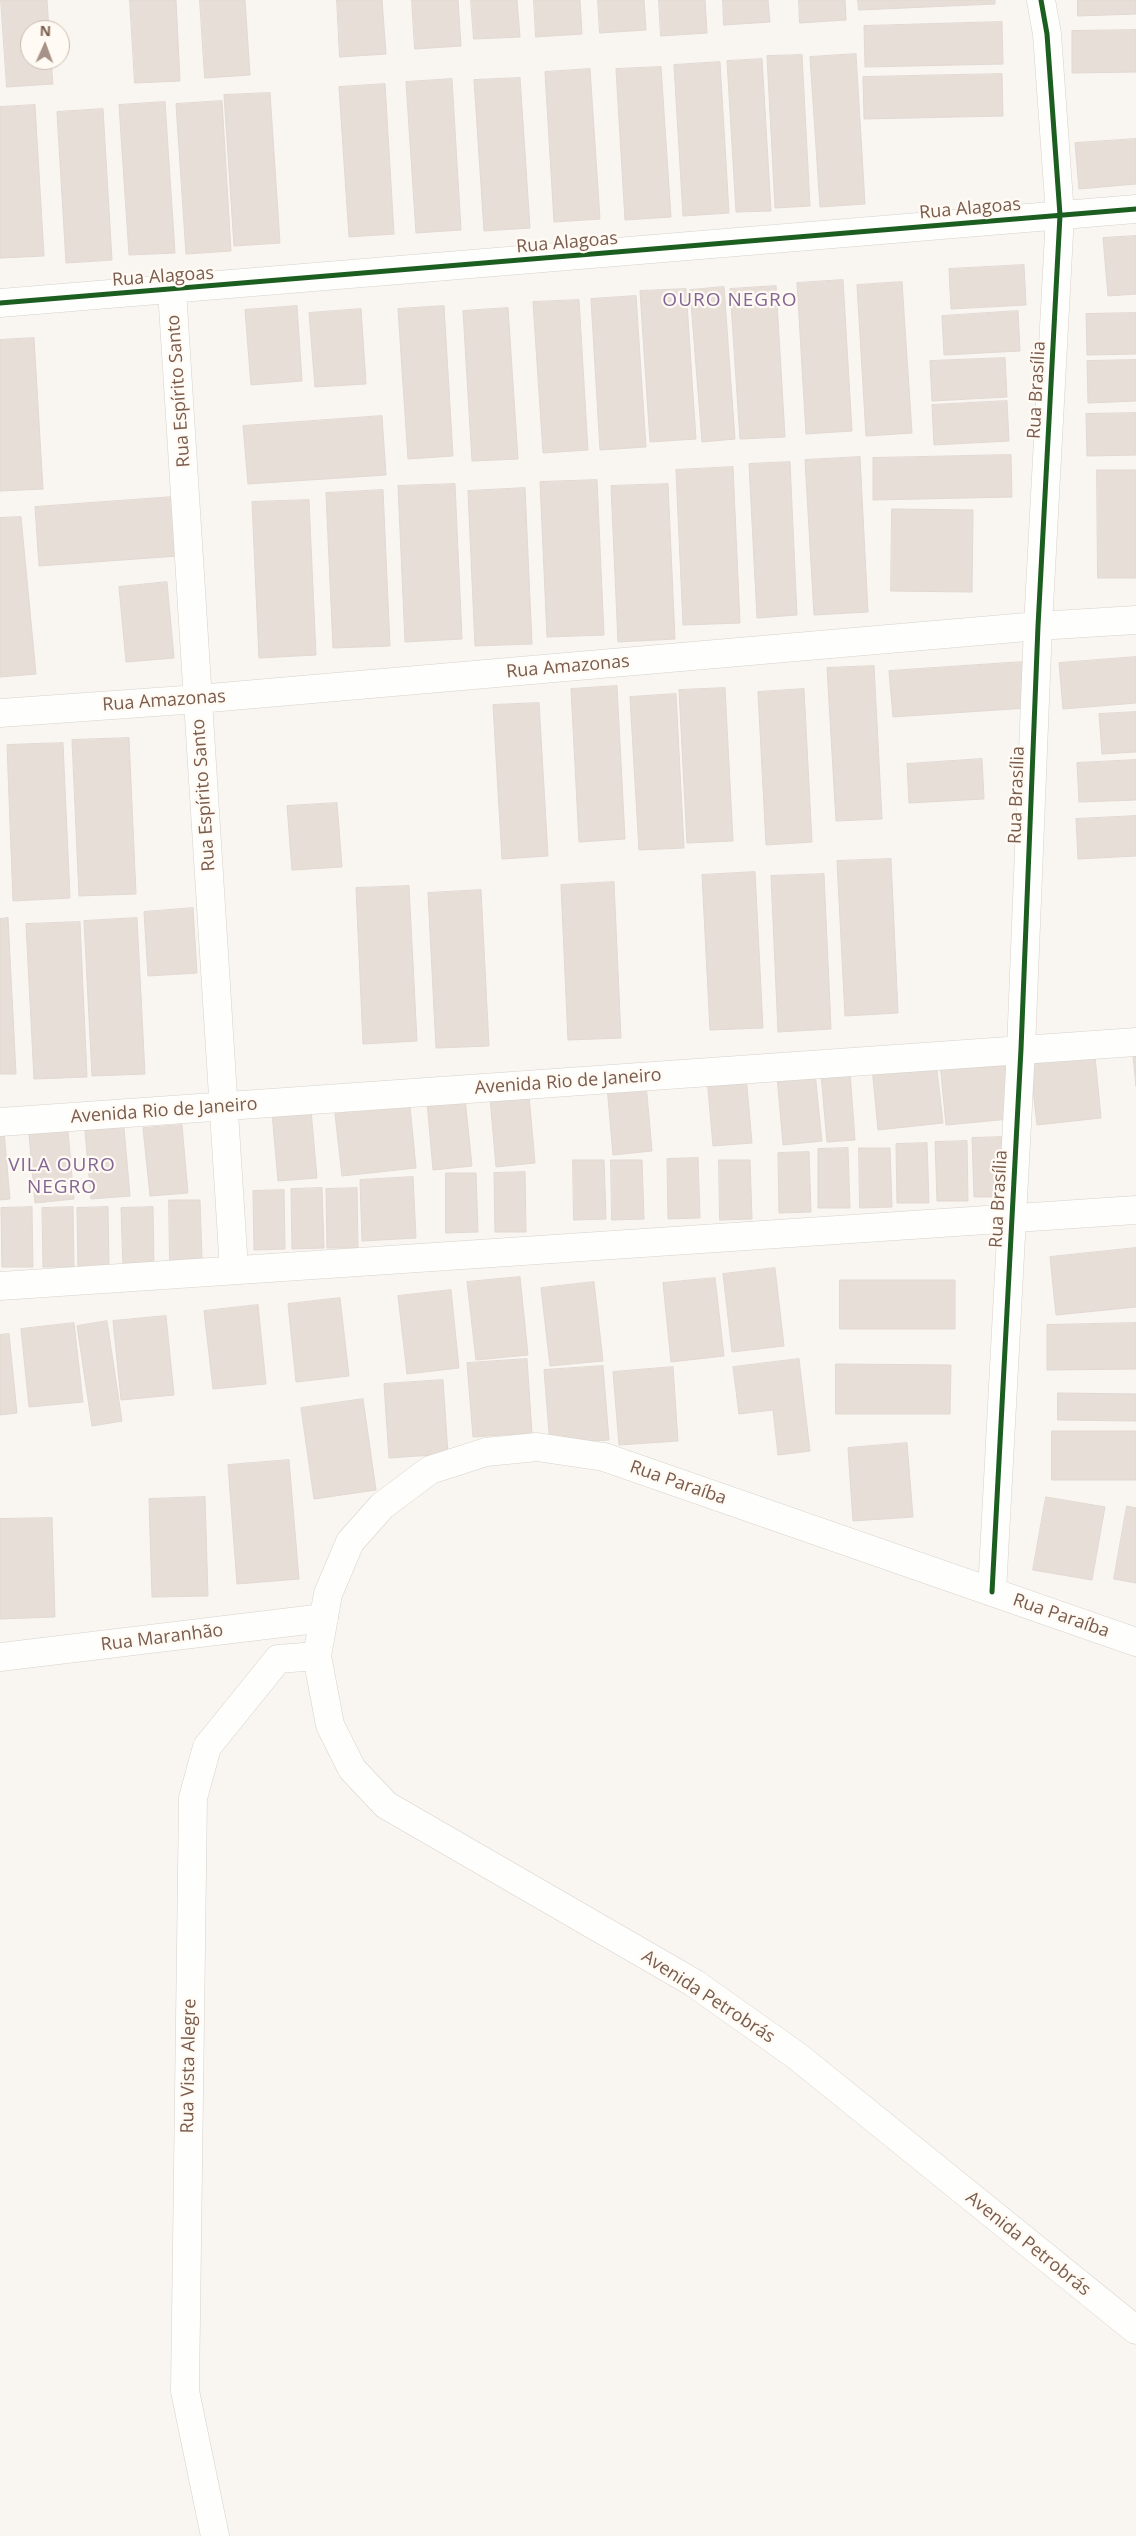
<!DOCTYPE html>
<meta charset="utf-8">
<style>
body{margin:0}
#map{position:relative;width:1136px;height:2536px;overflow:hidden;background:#f9f5f0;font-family:"Open Sans",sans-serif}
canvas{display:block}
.north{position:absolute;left:20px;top:20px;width:50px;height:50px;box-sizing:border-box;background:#fffaf3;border:1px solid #cabbb1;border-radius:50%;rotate:2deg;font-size:14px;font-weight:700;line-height:20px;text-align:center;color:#7a5c4d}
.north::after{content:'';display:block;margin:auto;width:18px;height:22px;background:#a69286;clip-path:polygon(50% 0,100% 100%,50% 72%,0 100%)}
</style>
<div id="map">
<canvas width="1136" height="2536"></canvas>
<div class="north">N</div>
</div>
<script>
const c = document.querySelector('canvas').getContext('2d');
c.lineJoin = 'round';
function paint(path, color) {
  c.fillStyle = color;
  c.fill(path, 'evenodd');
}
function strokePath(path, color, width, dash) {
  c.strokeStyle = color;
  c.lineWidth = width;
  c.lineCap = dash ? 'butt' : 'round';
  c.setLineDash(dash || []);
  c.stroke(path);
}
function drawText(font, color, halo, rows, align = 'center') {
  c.font = font + ' "Open Sans",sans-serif';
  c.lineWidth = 4.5;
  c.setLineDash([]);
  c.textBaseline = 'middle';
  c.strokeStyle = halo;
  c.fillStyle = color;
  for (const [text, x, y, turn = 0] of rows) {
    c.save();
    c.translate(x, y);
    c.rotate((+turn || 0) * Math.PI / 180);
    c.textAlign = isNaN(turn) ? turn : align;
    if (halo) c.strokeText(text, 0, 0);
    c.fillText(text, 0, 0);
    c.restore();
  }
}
const building = new Path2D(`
 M1 0H47L49 30H30V60H51L53 84 7 87Z
 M130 0H176L180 81 135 83Z
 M200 0H245L250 75 205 78Z
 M337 0H382L386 54 340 57Z
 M412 0H458L461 46 415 49Z
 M471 0H517L520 37 474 39Z
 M534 0H580L582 34 536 37Z
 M598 0H644L646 30 600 33Z
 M659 0H705L707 33 661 36Z
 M723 0H768L770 22 724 25Z
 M799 0H845L846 20 800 23Z
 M858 0H995V4L859 10Z
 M1078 0H1136V14L1078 16Z
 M1002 22 1003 64 865 67 864 26Z
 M1136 30V72L1072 73V31Z
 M856 54 865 204 820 207 810 57Z
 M802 55 810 206 775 208 767 56Z
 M762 59 771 211 736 212 727 61Z
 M720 62 729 213 683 216 674 65Z
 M661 67 671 217 625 220 616 69Z
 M590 69 600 219 554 222 545 72Z
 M1002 74 1003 116 864 119 863 77Z
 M520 78 530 228 484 231 474 80Z
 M452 79 461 230 416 233 406 82Z
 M385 84 394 234 349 237 339 87Z
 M270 93 280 243 234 246 224 95Z
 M222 101 231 251 186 254 176 104Z
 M165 102 175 253 129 255 119 105Z
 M35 105 44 256 0 258V107Z
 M103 109 112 260 66 263 57 112Z
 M1136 139V184L1079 189 1075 143Z
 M1136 236V294L1108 296 1103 238Z
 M1024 265 1026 305 951 309 949 269Z
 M843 280 852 431 806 434 797 283Z
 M902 282 912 433 866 436 857 285Z
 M776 286 785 437 740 439 730 289Z
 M724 287 735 439 702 442 690 290Z
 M686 289 696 439 650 442 640 291Z
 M636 296 646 447 600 450 591 299Z
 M579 300 588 450 543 453 533 302Z
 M297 306 302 381 251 385 245 310Z
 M444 306 453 456 408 459 398 309Z
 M508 308 518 459 472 461 463 311Z
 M361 309 366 384 315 387 309 313Z
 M1018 311 1020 351 944 355 942 316Z
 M1136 313V354L1087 355 1086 314Z
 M34 338 43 489 0 491V340Z
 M1005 358 1007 397 932 401 930 361Z
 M1136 360V401L1088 403 1087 361Z
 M1007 401 1009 441 934 445 932 405Z
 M1136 413V455L1087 456 1086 414Z
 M382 416 386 475 248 484 243 426Z
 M1011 455 1012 497 873 500V458Z
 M860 457 868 612 814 615 805 460Z
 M790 462 797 615 757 618 749 464Z
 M733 467 740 623 683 625 676 470Z
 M1097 470H1136V578H1098Z
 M597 480 604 635 547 637 540 482Z
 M455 484 462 639 405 642 398 486Z
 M668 484 675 639 618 642 611 486Z
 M525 488 532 644 475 646 468 491Z
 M383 490 390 646 333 648 326 493Z
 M173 497 178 556 39 566 35 507Z
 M309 500 316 655 259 658 252 502Z
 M892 509 973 510 972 592 891 591Z
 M21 517 36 674 0 677V518Z
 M167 582 174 658 126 662 119 587Z
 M1136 657V703L1063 709 1059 663Z
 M1023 662 1027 708 893 717 889 671Z
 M874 666 882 819 836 821 827 668Z
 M617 686 625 839 579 842 571 689Z
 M725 688 733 841 687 843 679 690Z
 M804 689 812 842 766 845 758 692Z
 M676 694 684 848 639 850 630 697Z
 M539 703 548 856 502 859 493 705Z
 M1136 712V752L1102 754 1099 714Z
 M129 738 136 894 79 896 72 740Z
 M63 743 70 898 13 901 7 745Z
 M982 759 984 799 909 803 907 764Z
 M1136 760V800L1079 802 1077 763Z
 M337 803 342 867 292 870 287 806Z
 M1136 816V856L1078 859 1076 819Z
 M891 859 898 1013 845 1016 837 861Z
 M755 872 763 1028 710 1030 702 875Z
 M824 874 831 1029 778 1032 771 876Z
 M614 882 621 1038 568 1040 561 885Z
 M409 886 417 1041 363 1044 356 888Z
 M481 890 489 1046 436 1048 428 893Z
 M193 908 197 973 148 976 144 912Z
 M8 918 16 1074H0V919Z
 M137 918 145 1074 92 1076 84 921Z
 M80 922 87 1077 34 1079 26 924Z
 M1133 1052H1136V1086Z
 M1004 1056 1010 1119 946 1125 940 1063Z
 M1095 1056 1101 1118 1037 1125 1030 1063Z
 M936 1061 943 1123 878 1130 872 1067Z
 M850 1072 855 1140 827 1142 821 1075Z
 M815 1073 822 1141 783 1145 777 1076Z
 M746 1075 752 1143 713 1146 707 1078Z
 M646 1083 652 1151 613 1155 607 1086Z
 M529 1095 535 1163 496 1167 490 1098Z
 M465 1098 472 1166 433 1170 427 1102Z
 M410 1106 416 1168 342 1176 335 1114Z
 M311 1110 317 1178 278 1181 272 1113Z
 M182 1125 188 1193 150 1196 143 1128Z
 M124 1128 130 1196 91 1199 85 1131Z
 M0 1131H4L10 1199 0 1200Z
 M68 1131 74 1199 35 1203 29 1134Z
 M1004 1137 1005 1197H974L972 1138Z
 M967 1141 968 1201H937L935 1142Z
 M927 1143 929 1203H897L896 1144Z
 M848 1148 850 1208H818V1149Z
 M859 1148H890L892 1207 860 1208Z
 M809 1152 811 1212 779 1213 778 1153Z
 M698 1158 700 1218 668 1219 667 1159Z
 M573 1160H604L606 1219 574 1220Z
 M611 1160H642L644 1219 612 1220Z
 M719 1160H750L752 1219 720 1220Z
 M525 1172 526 1232H495L494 1173Z
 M446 1173H476L478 1232 446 1233Z
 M413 1177 416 1238 362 1241 360 1180Z
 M322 1188 324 1248 292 1249 291 1189Z
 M357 1188 358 1248H327L326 1189Z
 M284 1190 285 1249 254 1250 253 1191Z
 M169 1200H200L202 1259 170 1260Z
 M32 1207 33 1267H2L1 1208Z
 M73 1207 74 1267H43L42 1208Z
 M108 1207 109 1267H78L77 1208Z
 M153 1207 154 1267 123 1268 121 1208Z
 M1136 1248V1307L1056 1315 1050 1257Z
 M775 1268 784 1346 732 1352 723 1274Z
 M520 1277 528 1355 476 1360 467 1282Z
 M715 1278 724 1356 671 1362 663 1283Z
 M840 1280H955V1329H840Z
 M594 1282 603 1361 550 1366 541 1288Z
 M451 1290 459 1368 407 1374 398 1296Z
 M340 1298 349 1376 296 1382 288 1304Z
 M258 1305 266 1384 213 1389 204 1311Z
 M166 1316 174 1395 121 1400 113 1321Z
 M107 1321 122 1421 92 1426 77 1326Z
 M74 1323 83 1402 29 1407 21 1329Z
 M1136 1323V1369L1047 1370V1325Z
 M9 1334 17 1413 0 1415V1335Z
 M527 1359 532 1433 473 1437 467 1363Z
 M799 1359 810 1451 778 1455 773 1410 739 1414 733 1367Z
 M836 1364 951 1365 950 1414H836Z
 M603 1366 609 1440 550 1444 544 1370Z
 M673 1367 678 1441 619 1445 613 1372Z
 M443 1380 448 1454 389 1458 384 1384Z
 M1058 1393 1136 1394V1421L1058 1420Z
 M363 1399 376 1490 314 1499 301 1408Z
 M1052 1431H1136V1480H1052Z
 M907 1443 913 1517 853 1521 848 1448Z
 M289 1460 299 1579 237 1584 228 1465Z
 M205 1497 208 1596 152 1597 149 1499Z
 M1046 1497 1105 1507 1092 1580 1033 1570Z
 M1127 1506 1136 1508V1583L1114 1579Z
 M52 1518 55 1617 0 1619V1519Z`);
const street = new Path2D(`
 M172 290 234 1270
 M0 303 1136 209
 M0 713 198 699 1038 626 1136 620
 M0 1122 1136 1042
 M0 1286 1136 1210
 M992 1592 1021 1049 1038 626 1060 215 1047 34 1041 0
 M0 1657 324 1618
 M215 2536 185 2391 193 1798 207 1747 278 1659 317 1656`);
const secondary = new Path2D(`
 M1136 1642 604 1457 537 1447 486 1452 430 1470 382 1506 350 1542 328 1594 317 1656 330 1725 352 1769 386 1805 694 1983 797 2056 1136 2330`);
const cycleway = new Path2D(`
 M0 303 1136 209
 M992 1592 1021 1049 1038 626 1060 215 1047 34 1041 0`);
const streetNames = [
 ["Rua Alagoas",970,209,-5],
 ["Rua Alagoas",567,243,-5],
 ["Rua Alagoas",163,277,-4],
 ["Rua Brasília",1037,390,-87],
 ["Rua Espírito Santo",179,391,-94],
 ["Rua Amazonas",568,667,-5],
 ["Rua Amazonas",164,701,-4],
 ["Rua Espírito Santo",204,795,-94],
 ["Rua Brasília",1017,795,-88],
 ["Avenida Rio de Janeiro",568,1082,-4],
 ["Avenida Rio de Janeiro",164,1111,-4],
 ["Rua Brasília",999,1199,-87],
 ["Rua Paraíba",678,1483,19],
 ["Rua Paraíba",1061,1616,19],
 ["Rua Maranhão",162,1638,-7],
 ["Avenida Petrobrás",708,1997,33],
 ["Rua Vista Alegre",189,2066,-89],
 ["Avenida Petrobrás",1028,2244,39]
];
const neighbourhoodNames = [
 ["OURO NEGRO",730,301],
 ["VILA OURO",62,1166],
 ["NEGRO",62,1188]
];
paint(building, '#e6ded7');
strokePath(building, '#e2d8d2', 1);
strokePath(street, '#d7d1cb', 29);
strokePath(secondary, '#d9d2cb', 29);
strokePath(street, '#fefefd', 28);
strokePath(secondary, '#fefefd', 28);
strokePath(cycleway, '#1b5e20', 5);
drawText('18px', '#7a5c4d', '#fffaf3', streetNames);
c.letterSpacing = '1px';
drawText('19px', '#846695', '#fffaf3', neighbourhoodNames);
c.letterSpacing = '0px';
</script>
